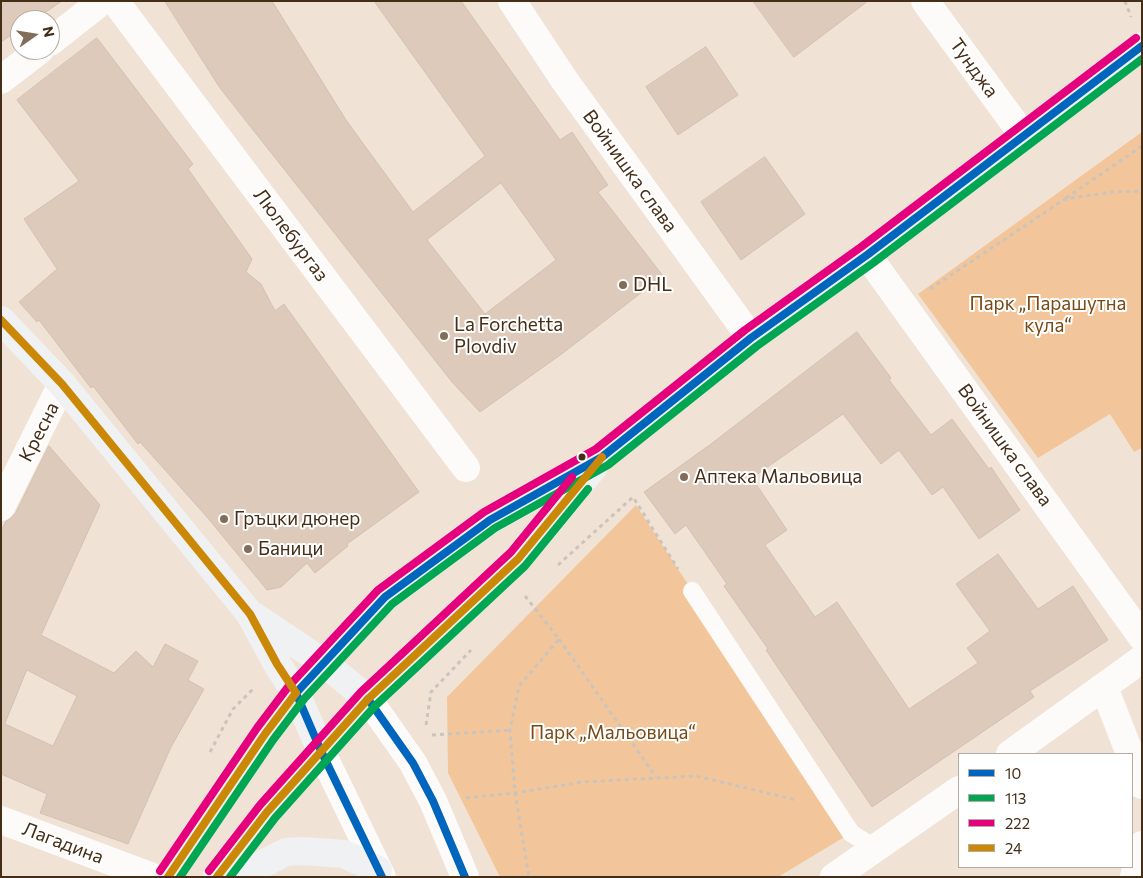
<!DOCTYPE html>
<meta charset="utf-8">
<style>
body{margin:0}
#map{position:relative;width:1143px;height:878px;overflow:hidden;background:#f0e3d6;font-family:Commissioner,sans-serif}
canvas{display:block}
.frame{position:absolute;inset:0;border:2px solid #452e17;pointer-events:none}
.legend{position:absolute;left:958px;top:753px;width:175px;height:115px;box-sizing:border-box;background:#fff;border:1px solid #b5aba2;margin:0;padding:6px 9px;list-style:none;font-size:15px;color:#452e17}
.legend li{display:flex;align-items:center;gap:10px;height:25px}
.legend b{width:25px;border:1px solid #b5aba2}
.north{position:absolute;left:10px;top:10px;width:50px;height:50px;box-sizing:border-box;background:#fff;border:1px solid #b5aba2;border-radius:50%;rotate:77deg;font-size:14px;font-weight:700;line-height:20px;text-align:center;color:#452e17}
.north::after{content:'';display:block;margin:auto;width:18px;height:22px;background:#816d5a;clip-path:polygon(50% 0,100% 100%,50% 72%,0 100%)}
</style>
<div id="map">
<canvas width="1143" height="878"></canvas>
<div class="frame"></div>
<ul class="legend">
<li><b style="height:6px;background:#0065bd"></b>10</li>
<li><b style="height:6px;background:#00a651"></b>113</li>
<li><b style="height:6px;background:#e5007d"></b>222</li>
<li><b style="height:6px;background:#ca8806"></b>24</li>
</ul>
<div class="north">N</div>
</div>
<script>
const c = document.querySelector('canvas').getContext('2d');
c.lineJoin = 'round';
function paint(path, color) {
  c.fillStyle = color;
  c.fill(path, 'evenodd');
}
function strokePath(path, color, width, dash) {
  c.strokeStyle = color;
  c.lineWidth = width;
  c.lineCap = dash ? 'butt' : 'round';
  c.setLineDash(dash || []);
  c.stroke(path);
}
function drawText(font, color, halo, rows, align = 'center') {
  c.font = font + ' Commissioner,sans-serif';
  c.lineWidth = 4;
  c.setLineDash([]);
  c.textBaseline = 'middle';
  c.strokeStyle = halo;
  c.fillStyle = color;
  for (const [text, x, y, turn = 0] of rows) {
    c.save();
    c.translate(x, y);
    c.rotate((+turn || 0) * Math.PI / 180);
    c.textAlign = isNaN(turn) ? turn : align;
    if (halo) c.strokeText(text, 0, 0);
    c.fillText(text, 0, 0);
    c.restore();
  }
}
const green = new Path2D(`
 M1142 132V448L1134 452 1110 414 1038 458 918 294Z
 M636 505 851 833 778 877H500L448 773 447 697Z`);
const building = new Path2D(`
 M1 1H62L34 20H20V29L1 42Z
 M165 1H272L346 120 413 212 485 156 374 1H461L560 140 572 132 608 185 598 192 663 276 563 353 480 412 452 382 220 88ZM501 183 556 260 485 314 427 240Z
 M753 1H868L794 57Z
 M97 38 193 164 188 169 252 259 246 272 261 284 275 311 284 304 419 492 347 544 348 546 315 573 307 563 281 587 267 590 207 517 140 442 138 444 93 386 91 388 39 320 37 322 19 302 57 269 24 219 79 181 17 100Z
 M706 47 738 95 678 135 646 87Z
 M765 157 805 214 741 260 701 202Z
 M857 332 891 378 889 380 931 435 952 419 989 469 991 467 1020 510 979 539 943 487 932 495 899 450 881 464 843 414 752 478 787 530 765 545 815 617 837 602 909 709 978 663 967 648 990 631 956 584 998 554 1038 609 1073 586 1108 640 1030 691 1034 697 872 807 766 650 768 649 724 586 727 584 686 525 675 534 644 492 711 444Z
 M49 446 100 505 41 635 114 673 136 651 153 667 165 644 198 661 188 680 204 689 171 747 128 844 40 813 47 794 1 774V531L6 521 15 514ZM27 670 77 696 53 746 5 724Z`);
const path = new Path2D(`
 M1125 1 1131 17
 M1066 198 1142 146
 M930 289 1065 199 1113 192 1142 191
 M558 565 633 497 678 569
 M525 596 559 639 519 686 510 730 515 793 529 877
 M559 639 656 777
 M426 725 431 692 471 650
 M432 735 510 730
 M210 752 233 709 254 688
 M466 798 515 793 582 782 696 776 796 800`);
const service = new Path2D(`
 M692 591 851 833 876 849`);
const minor = new Path2D(`
 M115 1 466 468
 M512 1 565 81 751 338
 M925 1 1023 135
 M50 42 102 1
 M1 80 40 50
 M867 255 1142 637
 M1 507 62 384
 M1104 687 1130 754
 M1010 754 1142 659
 M1132 759 1142 785
 M1 820 153 877
 M834 877 959 790
 M1134 877 1142 845`);
const tertiary = new Path2D(`
 M368 699 413 763 433 801 465 877
 M321 751 382 877`);
const secondary = new Path2D(`
 M1 320 62 384 250 614 277 664 296 693 321 751
 M254 616 324 663 368 699
 M168 877 265 734 296 693 385 597 490 520 602 457 751 338 867 255 1142 46
 M217 877 267 812 368 699 518 559 593 468
 M237 877 286 852 304 851 344 854 378 870`);
const bus1 = new Path2D(`
 M296 693 385 597 490 520 602 457 751 338 867 255 1142 46
 M296 693 321 751 382 877
 M368 699 413 763 433 801 465 877`);
const bus2 = new Path2D(`
 M180 877 273 740 304 699 392 604 495 528 608 465 757 346 873 263 1142 59
 M230 877 275 818 375 706 525 566 588 489`);
const bus3 = new Path2D(`
 M160 871 257 728 288 687 378 590 484 512 596 449 745 330 861 247 1136 38
 M209 871 260 805 361 692 511 552 572 477`);
const bus4 = new Path2D(`
 M1 320 62 384 250 614 277 664 296 693
 M168 877 265 734 296 693
 M217 877 267 812 368 699 518 559 602 457`);
const markers = [
 [623,285,5,"#816d5a"],
 [444,336,5,"#816d5a"],
 [582,457,4.5,"#452e17"],
 [684,477,5,"#816d5a"],
 [224,519,5,"#816d5a"],
 [248,549,5,"#816d5a"]
];
const streetNames = [
 ["Тунджа",974,68,54],
 ["Войнишка слава",630,171,54],
 ["Люлебургаз",291,235,53],
 ["Кресна",39,432,-63],
 ["Войнишка слава",1005,445,54],
 ["Лагадина",63,843,21]
];
const poiNames = [
 ["DHL",633,285],
 ["La Forchetta",454,325],
 ["Plovdiv",454,347],
 ["Аптека Мальовица",694,477],
 ["Гръцки дюнер",234,519],
 ["Баници",258,549]
];
const parkNames = [
 ["Парк „Парашутна",1048,304],
 ["кула“",1048,326],
 ["Парк „Мальовица“",613,733]
];
paint(green, '#f2c69a');
paint(building, '#ddcaba');
strokePath(building, '#d2c1b0', 1);
strokePath(path, '#cbc4bd', 3, [4, 4]);
strokePath(service, '#fdfbf9', 18);
strokePath(minor, '#fdfbf9', 28);
strokePath(tertiary, '#fdfbf9', 28);
strokePath(secondary, '#f0f1f2', 28);
strokePath(bus1, '#0065bd', 8);
strokePath(bus2, '#00a651', 8);
strokePath(bus3, '#e5007d', 8);
strokePath(bus4, '#ca8806', 8);
for (const [x, y, r, color] of markers) {
  const dot = new Path2D();
  dot.arc(x, y, r, 0, 2 * Math.PI);
  c.fillStyle = color;
  c.fill(dot);
  strokePath(dot, '#fff', 2);
}
drawText('19px', '#452e17', '#fff', streetNames);
drawText('19px', '#452e17', '#fff', poiNames, 'left');
drawText('19px', '#784a15', '#fff', parkNames);
</script>
